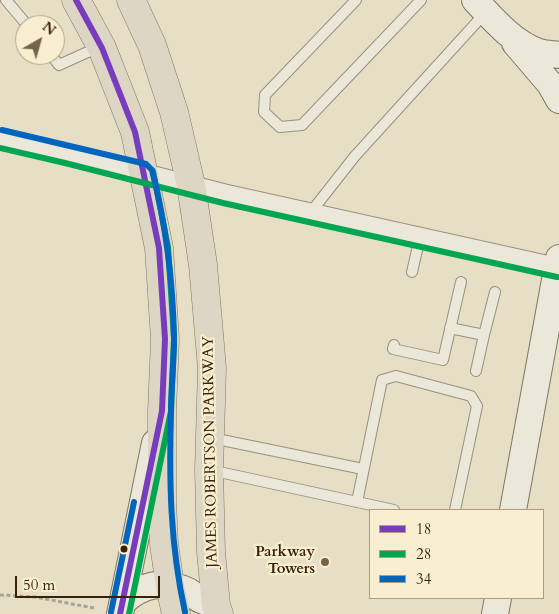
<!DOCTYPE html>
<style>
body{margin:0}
#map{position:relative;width:559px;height:614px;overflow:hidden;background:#e7dfc5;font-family:Cardo,serif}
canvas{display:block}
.legend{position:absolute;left:369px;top:509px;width:175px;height:90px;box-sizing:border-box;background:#f9efd0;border:1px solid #ac9d7f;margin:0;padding:6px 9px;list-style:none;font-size:15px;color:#382106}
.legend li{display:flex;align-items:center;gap:10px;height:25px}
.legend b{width:25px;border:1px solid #ac9d7f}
.north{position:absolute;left:15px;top:15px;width:50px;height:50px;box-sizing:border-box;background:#f9efd0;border:1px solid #ac9d7f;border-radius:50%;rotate:38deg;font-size:14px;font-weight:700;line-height:20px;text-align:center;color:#382106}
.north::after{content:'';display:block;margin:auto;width:18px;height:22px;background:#756449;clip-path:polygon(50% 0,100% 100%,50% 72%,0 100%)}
.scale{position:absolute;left:15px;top:576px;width:145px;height:22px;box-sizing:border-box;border:2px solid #382106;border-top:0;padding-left:6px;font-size:15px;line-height:18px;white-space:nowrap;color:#382106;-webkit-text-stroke:4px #f9efd0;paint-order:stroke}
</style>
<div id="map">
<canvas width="559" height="614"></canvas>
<ul class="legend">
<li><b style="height:6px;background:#773dbd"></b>18</li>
<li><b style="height:6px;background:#00a651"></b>28</li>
<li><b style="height:6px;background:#0065bd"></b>34</li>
</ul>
<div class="north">N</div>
<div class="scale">50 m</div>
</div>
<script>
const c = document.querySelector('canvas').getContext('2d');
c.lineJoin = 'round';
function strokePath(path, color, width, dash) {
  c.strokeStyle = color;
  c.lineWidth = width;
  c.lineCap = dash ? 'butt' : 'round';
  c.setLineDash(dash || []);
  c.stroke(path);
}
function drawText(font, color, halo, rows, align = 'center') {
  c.font = font + ' Cardo,serif';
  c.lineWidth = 4.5;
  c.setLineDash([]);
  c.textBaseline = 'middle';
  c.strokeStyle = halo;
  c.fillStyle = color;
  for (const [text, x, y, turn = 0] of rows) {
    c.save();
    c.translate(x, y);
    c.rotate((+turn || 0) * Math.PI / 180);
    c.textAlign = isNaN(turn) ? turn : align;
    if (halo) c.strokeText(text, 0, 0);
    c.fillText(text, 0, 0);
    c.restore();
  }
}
const path = new Path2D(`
 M0 595 35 597 94 608`);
const lane = new Path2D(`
 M6 0 27 25
 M356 0 265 95 264 112 280 127 302 125 421 0
 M51 55 59 65 101 46
 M311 212 355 156 486 12
 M412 272 420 237
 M450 328 484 335 476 371
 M484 335 495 292
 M394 345 393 349 443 360 461 282
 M212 438 363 469
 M210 470 394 510
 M357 502 382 380 396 376 471 396 477 406 455 510`);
const street = new Path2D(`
 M0 139 67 154 225 194 559 268`);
const secondary = new Path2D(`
 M475 0C493 19 513 43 539 52 546 54 553 54 559 55
 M515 43 550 84 559 100
 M513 510 559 258
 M123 602C142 584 163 580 188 591 192 593 196 598 201 600 206 602 211 603 216 605
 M120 614 155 443
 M495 614 498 598`);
const primary = new Path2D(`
 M76 0 102 48 135 132 159 248 165 339 162 411V501L164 544 170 586 176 614
 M131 0 152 45 174 112 191 185 203 265 212 368 209 470 211 552 216 605 219 614`);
const bus1 = new Path2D(`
 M76 0 102 48 135 132 159 248 165 339 162 411 120 614`);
const bus2 = new Path2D(`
 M0 148 65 163 223 203 557 277
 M129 614 171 411 174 338 168 247 153 171`);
const bus3 = new Path2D(`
 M2 130 146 164 152 170C166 225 173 282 174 339 174 363 171 387 171 412 169 481 170 544 185 612
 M111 612 134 502`);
const markers = [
 [124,549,4.5,"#382106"],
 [325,562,5,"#756449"]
];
const streetNames = [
 ["JAMES ROBERTSON PARKWAY",211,452,-91]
];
const poiNames = [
 ["Parkway",315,553],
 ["Towers",315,570]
];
strokePath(lane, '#97907e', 12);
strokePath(street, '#97907e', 21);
strokePath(secondary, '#7e7665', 28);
strokePath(primary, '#7e7665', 29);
strokePath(path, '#a8a396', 3, [4, 2.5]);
strokePath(lane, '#ebe7d9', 10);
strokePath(street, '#ebe7d9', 19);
strokePath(secondary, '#ebe7d9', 26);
strokePath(primary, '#ded6c4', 28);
strokePath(bus1, '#773dbd', 6);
strokePath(bus2, '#00a651', 6);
strokePath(bus3, '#0065bd', 6);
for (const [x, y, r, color] of markers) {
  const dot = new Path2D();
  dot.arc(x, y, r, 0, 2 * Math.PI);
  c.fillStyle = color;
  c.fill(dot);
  strokePath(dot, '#f9efd0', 2);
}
drawText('15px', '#382106', '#f9efd0', streetNames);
drawText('bold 15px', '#382106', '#f9efd0', poiNames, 'right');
</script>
